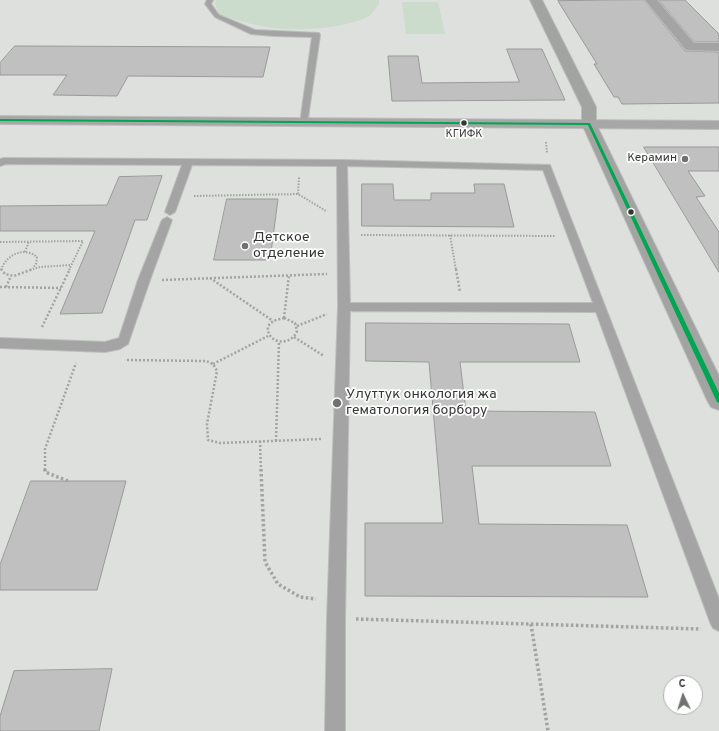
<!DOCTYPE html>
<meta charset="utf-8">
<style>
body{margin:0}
#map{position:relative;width:719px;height:731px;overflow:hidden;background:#dde0dd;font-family:Overpass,sans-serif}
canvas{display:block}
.north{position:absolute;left:663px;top:675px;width:40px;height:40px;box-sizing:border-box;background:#fff;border:1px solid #aeafae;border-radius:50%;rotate:356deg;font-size:11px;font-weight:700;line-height:16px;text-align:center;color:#353735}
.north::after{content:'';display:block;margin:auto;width:14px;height:18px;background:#707270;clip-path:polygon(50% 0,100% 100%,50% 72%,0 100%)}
</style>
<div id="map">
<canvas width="719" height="731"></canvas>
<div class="north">С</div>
</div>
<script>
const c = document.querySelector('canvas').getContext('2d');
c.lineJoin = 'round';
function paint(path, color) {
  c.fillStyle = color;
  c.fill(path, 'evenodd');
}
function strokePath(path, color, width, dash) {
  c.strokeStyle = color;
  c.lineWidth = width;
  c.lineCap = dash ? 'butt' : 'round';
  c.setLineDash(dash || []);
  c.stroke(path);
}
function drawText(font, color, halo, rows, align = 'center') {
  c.font = font + ' Overpass,sans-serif';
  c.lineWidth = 3.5;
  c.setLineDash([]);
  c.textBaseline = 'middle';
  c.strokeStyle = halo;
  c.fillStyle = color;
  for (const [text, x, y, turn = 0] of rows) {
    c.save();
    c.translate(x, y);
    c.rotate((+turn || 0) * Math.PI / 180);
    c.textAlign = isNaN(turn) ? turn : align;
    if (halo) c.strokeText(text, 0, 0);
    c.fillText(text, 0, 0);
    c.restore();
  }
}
const green = new Path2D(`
 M216 0H379V4C376 7 373 13 369 16 363 20 353 22 346 24 303 34 260 30 219 14L215 4Z
 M402 2H438L445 34H406Z`);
const building = new Path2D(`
 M644 0 685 51 719 52V103L622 104 618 97H614L594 64H597L558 1Z
 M659 0H685L719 34V42H695Z
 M15 46 270 47 263 77 128 76 117 96 53 95 67 75H0V63Z
 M507 49H542L565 100 392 101 388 56H418L422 83 519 82Z
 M644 147H719V171H688L705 196 696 197 719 232V272Z
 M162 176 147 220H135L102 313 60 314 95 231H0V206L107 205 119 177Z
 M362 184H393L394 200H431V193H475L474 184H504L514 227 362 226Z
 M227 199H278L270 260H214Z
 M366 323 569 324 580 362H460L466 411 595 412 611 466H472L479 524 627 525 648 597 365 596V523H443L429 362 366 361Z
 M31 481H126L97 590H0V565Z
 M112 669 99 731H0V716L14 671Z`);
const pathFar2 = new Path2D(`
 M546 142 547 153
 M298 194 299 177
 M194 196 298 194 326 211
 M361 235 556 236
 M450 235 456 270
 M0 242 83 241 69 270
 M25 252 29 241
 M1 270C6 255 24 246 37 257L36 264 33 268
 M30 270 40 267 71 265`);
const pathFar1 = new Path2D(`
 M1 269 5 274 14 276 33 269
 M456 269 460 292
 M210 278 273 321
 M162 280 327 274
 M0 287 61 288
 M6 287 11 276
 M284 318 295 323 297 331C291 347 266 344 268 326L273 321Z
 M284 318 289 275
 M297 326 327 314
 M42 327 70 269
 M294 337 324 356
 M127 360 206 361 213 364 217 371 207 424 208 440 220 443 322 439
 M213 364 268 336
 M260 441 261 470
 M276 441 279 341
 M45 470V449L76 363`);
const path = new Path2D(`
 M45 469V472L68 481
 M261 469 265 562 278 584 300 597 316 599
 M356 619 701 629
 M531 624 548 731`);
const lane = new Path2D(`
 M207 0H213L211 4 219 15 255 30 319 33 320 35 307 125 304 126 300 123 312 37 274 36 251 34 215 17 205 4Z
 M4 158 342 160 550 165 719 599V631L713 628 710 622 596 312 350 311 345 619V731H325L327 619 338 307 337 166 192 165 175 212 170 215 165 212 182 165 6 164 0 166V159ZM347 166 543 170 593 303H350Z
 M167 217 172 220 150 280 128 344 120 349 105 352 0 348V338L105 342 119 338 138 280 162 220Z`);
const street = new Path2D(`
 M645 0H657L694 43H719V51L686 50Z`);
const secondary = new Path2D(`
 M530 0H542L596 107V124L719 376V410L711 407 707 400 582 124V107Z`);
const primary = new Path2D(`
 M0 116 719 121V129L0 124Z`);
const bus1 = new Path2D(`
 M0 119 590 123 719 393V403L717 402 716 400 588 125 0 121Z`);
const markers = [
 [464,123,3.5,"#353735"],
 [685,159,4,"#707270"],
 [631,212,3.5,"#353735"],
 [245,246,4,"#707270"],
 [337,403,5,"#707270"]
];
const farBusnames = [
 ["КГИФК",464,135]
];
const farPoinames = [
 ["Керамин",677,159]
];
const poiNames = [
 ["Детское",253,238],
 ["отделение",253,254],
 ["Улуттук онкология жа",346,395],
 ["гематология борбору",346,411]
];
paint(green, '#cbdbcc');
paint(building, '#bfc0bf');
strokePath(building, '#999a99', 1);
strokePath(lane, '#bcbdbc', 2);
strokePath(street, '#bcbdbc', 2);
strokePath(secondary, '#bcbdbc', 2);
strokePath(primary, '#bcbdbc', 2);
strokePath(pathFar2, '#a2a4a2', 2, [1.5, 1.5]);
strokePath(pathFar1, '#a2a4a2', 2.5, [2, 2]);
strokePath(path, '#a2a4a2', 3.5, [2.5, 2.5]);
paint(lane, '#a3a4a3');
paint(street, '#a3a4a3');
paint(secondary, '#a2a4a2');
paint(primary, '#a6a7a6');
paint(bus1, '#00a651');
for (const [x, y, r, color] of markers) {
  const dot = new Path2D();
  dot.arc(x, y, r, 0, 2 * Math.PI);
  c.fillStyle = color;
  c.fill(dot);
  strokePath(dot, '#fff', 1.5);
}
drawText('11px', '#353735', '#fff', farBusnames);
drawText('12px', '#353735', '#fff', farPoinames, 'right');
drawText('14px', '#353735', '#fff', poiNames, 'left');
</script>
